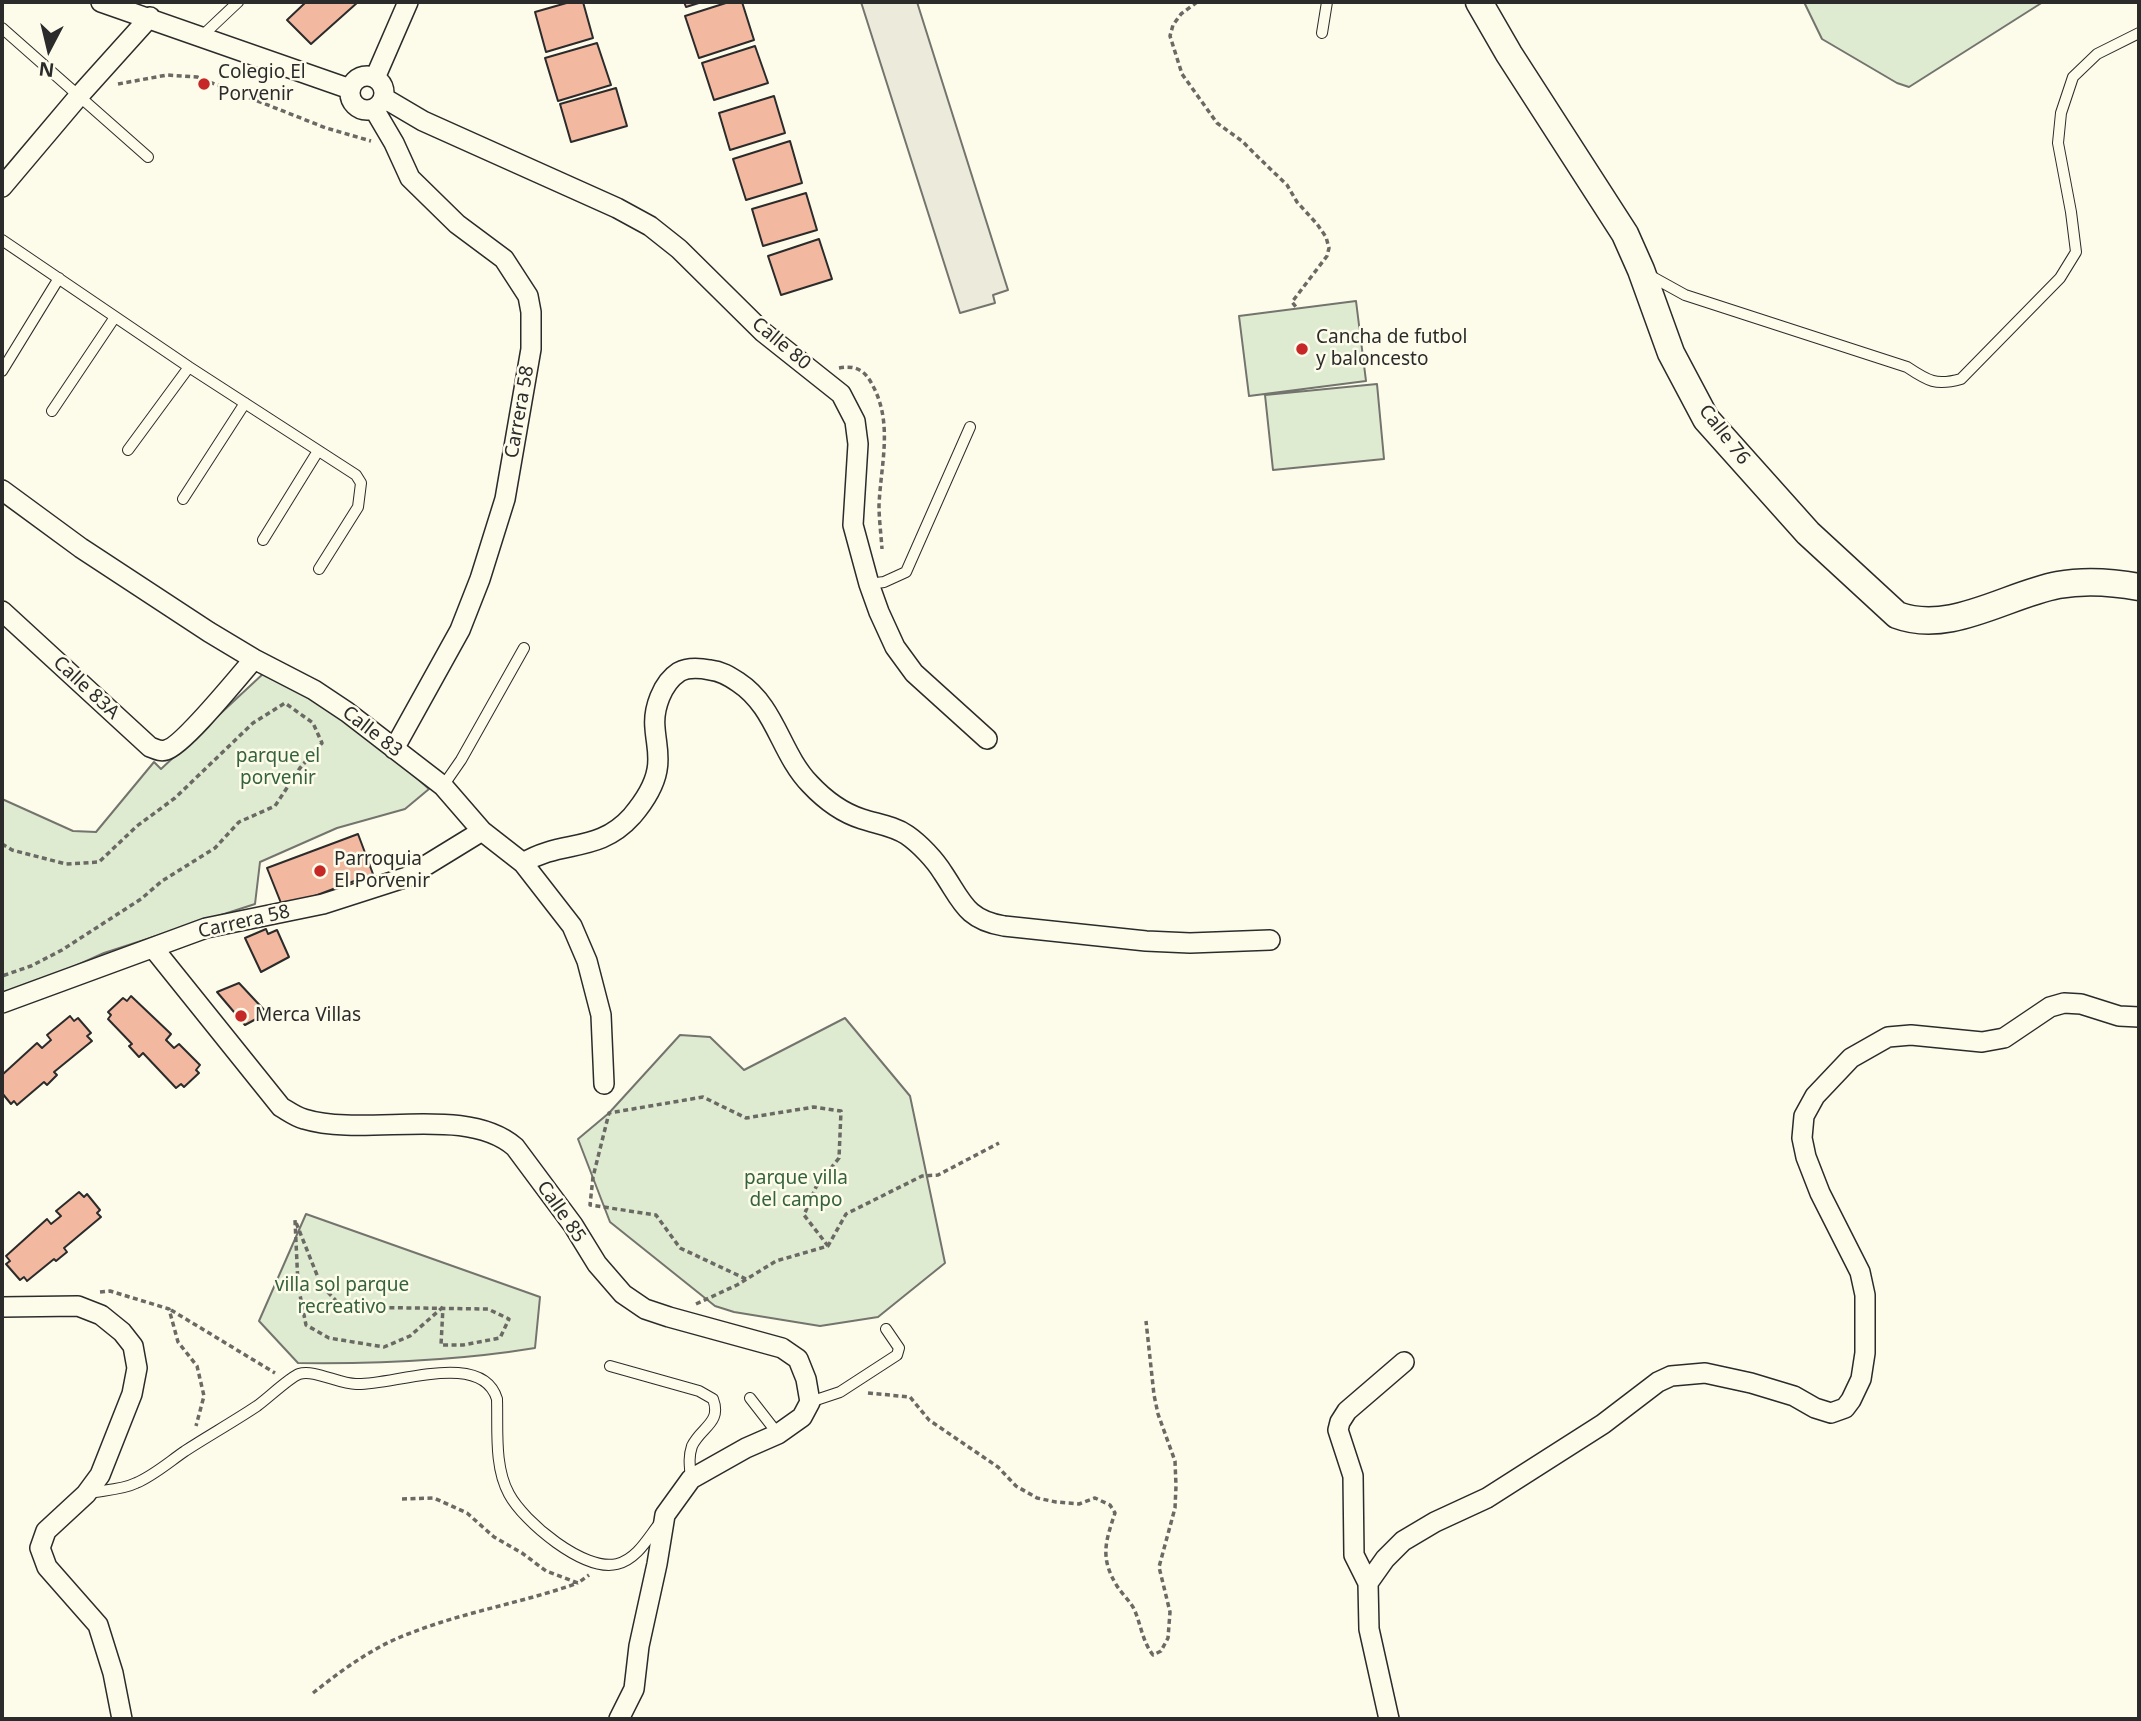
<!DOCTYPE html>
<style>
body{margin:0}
#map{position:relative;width:2141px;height:1721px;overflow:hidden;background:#fdfbea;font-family:"Noto Sans",sans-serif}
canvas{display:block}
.frame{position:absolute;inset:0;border:4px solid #2b2b2b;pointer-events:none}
.north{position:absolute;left:14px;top:14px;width:70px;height:70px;-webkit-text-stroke:5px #fdfbea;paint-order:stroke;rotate:187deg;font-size:19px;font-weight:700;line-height:28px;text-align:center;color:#2b2b2b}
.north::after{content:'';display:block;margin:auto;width:24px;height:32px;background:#2b2b2b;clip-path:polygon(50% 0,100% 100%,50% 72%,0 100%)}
</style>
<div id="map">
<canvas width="2141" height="1721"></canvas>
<div class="frame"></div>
<div class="north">N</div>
</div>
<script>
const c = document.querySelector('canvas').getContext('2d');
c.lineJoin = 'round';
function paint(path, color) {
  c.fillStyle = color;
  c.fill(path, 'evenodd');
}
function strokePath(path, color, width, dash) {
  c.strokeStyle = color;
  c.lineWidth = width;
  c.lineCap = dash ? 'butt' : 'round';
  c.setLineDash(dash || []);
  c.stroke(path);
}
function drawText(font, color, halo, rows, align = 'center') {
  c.font = font + ' "Noto Sans",sans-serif';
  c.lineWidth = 5;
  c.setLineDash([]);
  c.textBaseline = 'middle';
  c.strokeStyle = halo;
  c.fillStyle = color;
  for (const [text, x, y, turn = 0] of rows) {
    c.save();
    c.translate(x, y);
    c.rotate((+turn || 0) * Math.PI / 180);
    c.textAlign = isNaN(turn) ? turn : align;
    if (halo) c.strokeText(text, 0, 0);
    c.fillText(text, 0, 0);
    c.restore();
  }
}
const green = new Path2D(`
 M1804 2H2043L1909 87 1897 83 1822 39Z
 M1356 301 1366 381 1249 396 1239 316Z
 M1377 384 1384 459 1273 470 1265 395Z
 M265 672 346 715 429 789 405 809 337 828 260 862 255 904 104 953 2 999V799L73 831 96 832 154 762 161 769Z
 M845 1018 910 1096 945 1263 878 1317 820 1326 734 1312 715 1306 610 1222 578 1139 609 1113 680 1035 710 1037 744 1070Z
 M306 1214 540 1297 535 1348C456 1361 378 1364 298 1363L259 1321Z`);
const parking = new Path2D(`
 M861 2H917L1008 290 993 295 995 303 960 313Z`);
const building = new Path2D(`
 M306 2H358L311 44 287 20Z
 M570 2H583L593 38 546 52 535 12Z
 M684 2H702L686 7Z
 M729 2H742L754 40 699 58 685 16Z
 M597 43 611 85 558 101 545 58Z
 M755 46 768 83 714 100 702 63Z
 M616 88 627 126 571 142 560 104Z
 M774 96 785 133 730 150 719 113Z
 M790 141 802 183 746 200 733 159Z
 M806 193 817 230 763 246 752 209Z
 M819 239 832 279 781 295 768 256Z
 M358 834 373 874 283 908 267 868Z
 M266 929 268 934 277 930 289 957 261 972 245 938Z
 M239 983 267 1013 245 1025 217 992Z
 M131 996 171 1034 166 1040 174 1048 179 1044 200 1065 196 1070 199 1073 184 1087 181 1084 176 1088 143 1053 139 1057 129 1046 132 1044 108 1019 111 1015 108 1012 123 998 127 1001Z
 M70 1016 74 1021 78 1018 91 1033 87 1036 92 1041 54 1072 57 1075 47 1085 44 1082 17 1105 14 1101 11 1104 2 1093V1075L37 1043 42 1048 51 1040 47 1035Z
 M79 1192 84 1197 87 1194 100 1210 97 1213 101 1217 64 1248 67 1252 56 1261 54 1259 27 1281 24 1277 20 1280 6 1264 10 1261 6 1256 47 1219 51 1224 61 1216 56 1211Z`);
const path = new Path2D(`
 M1197 2 1181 14 1173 25 1170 36 1182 74 1217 123 1242 141 1260 159 1287 185 1297 202 1317 224 1326 237 1329 248 1327 256 1292 302 1296 307
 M118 84 167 75 197 77 326 128 371 141
 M839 368C856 365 865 370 873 386 893 424 881 463 879 505 879 519 881 534 882 549
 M2 844 12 850 66 864 99 862 137 826 175 798 253 723 285 703 313 723 322 743 300 768 275 806 239 822 215 848 162 881 141 899 62 950 31 966 2 976
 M746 1279 680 1248 656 1215 590 1205 593 1177 609 1113 703 1097 746 1118 814 1107 841 1111 839 1158 816 1187 804 1215 828 1246
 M100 1292 110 1291 169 1309 178 1342 197 1366 204 1396 196 1426
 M696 1304 737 1285 776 1261 828 1246 846 1214 922 1176 938 1175 999 1143
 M443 1307 410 1336 384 1347 329 1338 306 1325 298 1285 295 1220 321 1285 342 1307 488 1309 509 1319 500 1338 463 1345H441L443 1307
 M171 1310 275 1373
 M868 1393 910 1397 929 1420 998 1467 1016 1486 1037 1498 1056 1502 1079 1504 1095 1498 1110 1505 1115 1513C1105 1543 1100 1558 1117 1586 1122 1594 1130 1601 1134 1609 1141 1624 1142 1641 1153 1655L1161 1651 1168 1638 1170 1612 1159 1567 1175 1508 1176 1486 1175 1461 1158 1414 1154 1395 1146 1321
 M402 1499 434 1498 467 1513 494 1537 522 1553 546 1571 578 1583 589 1575
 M313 1693C342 1670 373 1647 408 1634 463 1612 522 1603 578 1583`);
const lane = new Path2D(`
 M2 28 148 157
 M1322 33 1327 2
 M202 36 238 2
 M2 240 189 367 356 475 361 483 358 507 319 569
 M1647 274 1685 295 1907 367C1928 381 1936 386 1961 379L2060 278 2076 252 2071 212 2058 143 2061 113 2073 77 2097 54 2139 33
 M2 371 59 278
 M52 411 115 317
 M128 450 189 367
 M183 499 245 403
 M263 540 318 451
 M869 584 884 582 906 572 970 427
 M443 786 461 760 524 648
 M610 1366 699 1391 713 1399C722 1423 701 1427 692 1446 688 1458 690 1467 691 1479
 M750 1398 778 1434
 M810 1402 840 1392 897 1355 899 1348 886 1329
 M89 1493C103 1490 122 1490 136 1483 153 1476 169 1462 185 1451 208 1436 233 1422 257 1406 267 1399 290 1377 299 1374 314 1369 339 1384 356 1384 392 1386 482 1349 497 1399 498 1429 494 1467 509 1494 524 1522 584 1572 617 1564 637 1559 648 1538 659 1524`);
const street = new Path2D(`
 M101 2 350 89
 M350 93a17 17 0 1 1 34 0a17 17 0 1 1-34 0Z
 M375 78 408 2
 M384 98 423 121 617 208 650 226 679 249 763 332 841 394 855 421 858 444 853 525 869 584 879 612 895 647 914 673 987 739
 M374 109 394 143 410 178 457 224 504 259 528 296 531 312V349L505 499 480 579 460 630 394 749
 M2 187 78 97 150 17
 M2 490 81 548 209 632 254 659 314 690 347 712 443 786 482 831 523 863 572 926 587 961 601 1015 604 1084
 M2 611 150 747C156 749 160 752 166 750 183 746 240 675 254 659
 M523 863C562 839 598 854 632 816 643 803 654 787 657 770 660 755 656 743 655 728 653 709 662 683 679 672 688 667 700 668 710 670 721 671 729 676 738 682 776 707 780 753 810 784 824 799 843 813 862 819 877 824 894 826 907 835 920 844 935 860 943 873 962 901 966 920 1004 926L1146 941 1190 943 1270 940
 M154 949 281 1107C288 1111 296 1117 304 1119 366 1138 465 1104 515 1147L573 1225 597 1264 623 1294 645 1309 669 1317 782 1348 798 1359 806 1379 810 1402 802 1417 778 1434 746 1448 691 1479 665 1515 657 1564 639 1646 634 1689 619 1719
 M2 1003 206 928 323 904 407 877 482 831
 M2 1307 78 1306 101 1315 122 1332 133 1346 137 1368 132 1394 100 1475 86 1494 46 1531 40 1548 47 1567 98 1625 113 1673 122 1719
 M1368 1583 1354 1555 1353 1476 1338 1430 1340 1422 1347 1411 1404 1362
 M1389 1719 1369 1629 1368 1583 1385 1559 1403 1541 1435 1522 1487 1498 1603 1424 1658 1382 1671 1376 1705 1373 1751 1383 1794 1396 1815 1408 1831 1413 1845 1408 1851 1400 1861 1379 1865 1353V1295L1860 1272 1820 1193 1806 1157 1802 1138 1804 1116 1815 1096 1851 1058 1888 1037 1911 1035 1982 1042 2004 1038 2050 1007 2064 1003 2081 1004 2119 1016 2139 1017`);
const secondary = new Path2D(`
 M1479 2 1509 54 1625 234 1641 270 1671 353 1706 419 1808 533 1897 615C1950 635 2006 595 2058 585 2086 580 2112 582 2139 587`);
const markers = [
 [204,84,7,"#c62828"],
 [1302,349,7,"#c62828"],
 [320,871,7,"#c62828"],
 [241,1016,7,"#c62828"]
];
const poiNames = [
 ["Colegio El",218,73],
 ["Porvenir",218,95],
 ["Cancha de futbol",1316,338],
 ["y baloncesto",1316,360],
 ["Parroquia",334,860],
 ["El Porvenir",334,882],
 ["Merca Villas",255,1016]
];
const streetNames = [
 ["Calle 80",781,344,40],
 ["Carrera 58",520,412,-80],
 ["Calle 76",1724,435,52],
 ["Calle 83A",86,688,43],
 ["Calle 83",372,732,38],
 ["Carrera 58",244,922,-13],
 ["Calle 85",561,1212,55]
];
const parkNames = [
 ["parque el",278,757],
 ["porvenir",278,779],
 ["parque villa",796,1179],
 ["del campo",796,1201],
 ["villa sol parque",342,1286],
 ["recreativo",342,1308]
];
paint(green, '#deebd1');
strokePath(green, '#74746e', 2);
paint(parking, '#eceadb');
strokePath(parking, '#74746e', 2);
paint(building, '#f2b8a0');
strokePath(building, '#2b2b2b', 2);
strokePath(lane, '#2b2b2b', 12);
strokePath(street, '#2b2b2b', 22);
strokePath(secondary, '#2b2b2b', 29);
strokePath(path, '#6a6964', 3.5, [5, 3.5]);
strokePath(lane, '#fdfbea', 10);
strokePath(street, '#fdfbea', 19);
strokePath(secondary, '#fdfbea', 26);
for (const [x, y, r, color] of markers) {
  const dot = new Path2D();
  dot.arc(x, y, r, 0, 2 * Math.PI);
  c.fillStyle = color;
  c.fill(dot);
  strokePath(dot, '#fdfbea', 2.5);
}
drawText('19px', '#2b2b2b', '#fdfbea', poiNames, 'left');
drawText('19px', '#2b2b2b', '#fdfbea', streetNames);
drawText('19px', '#34623c', '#fdfbea', parkNames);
</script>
